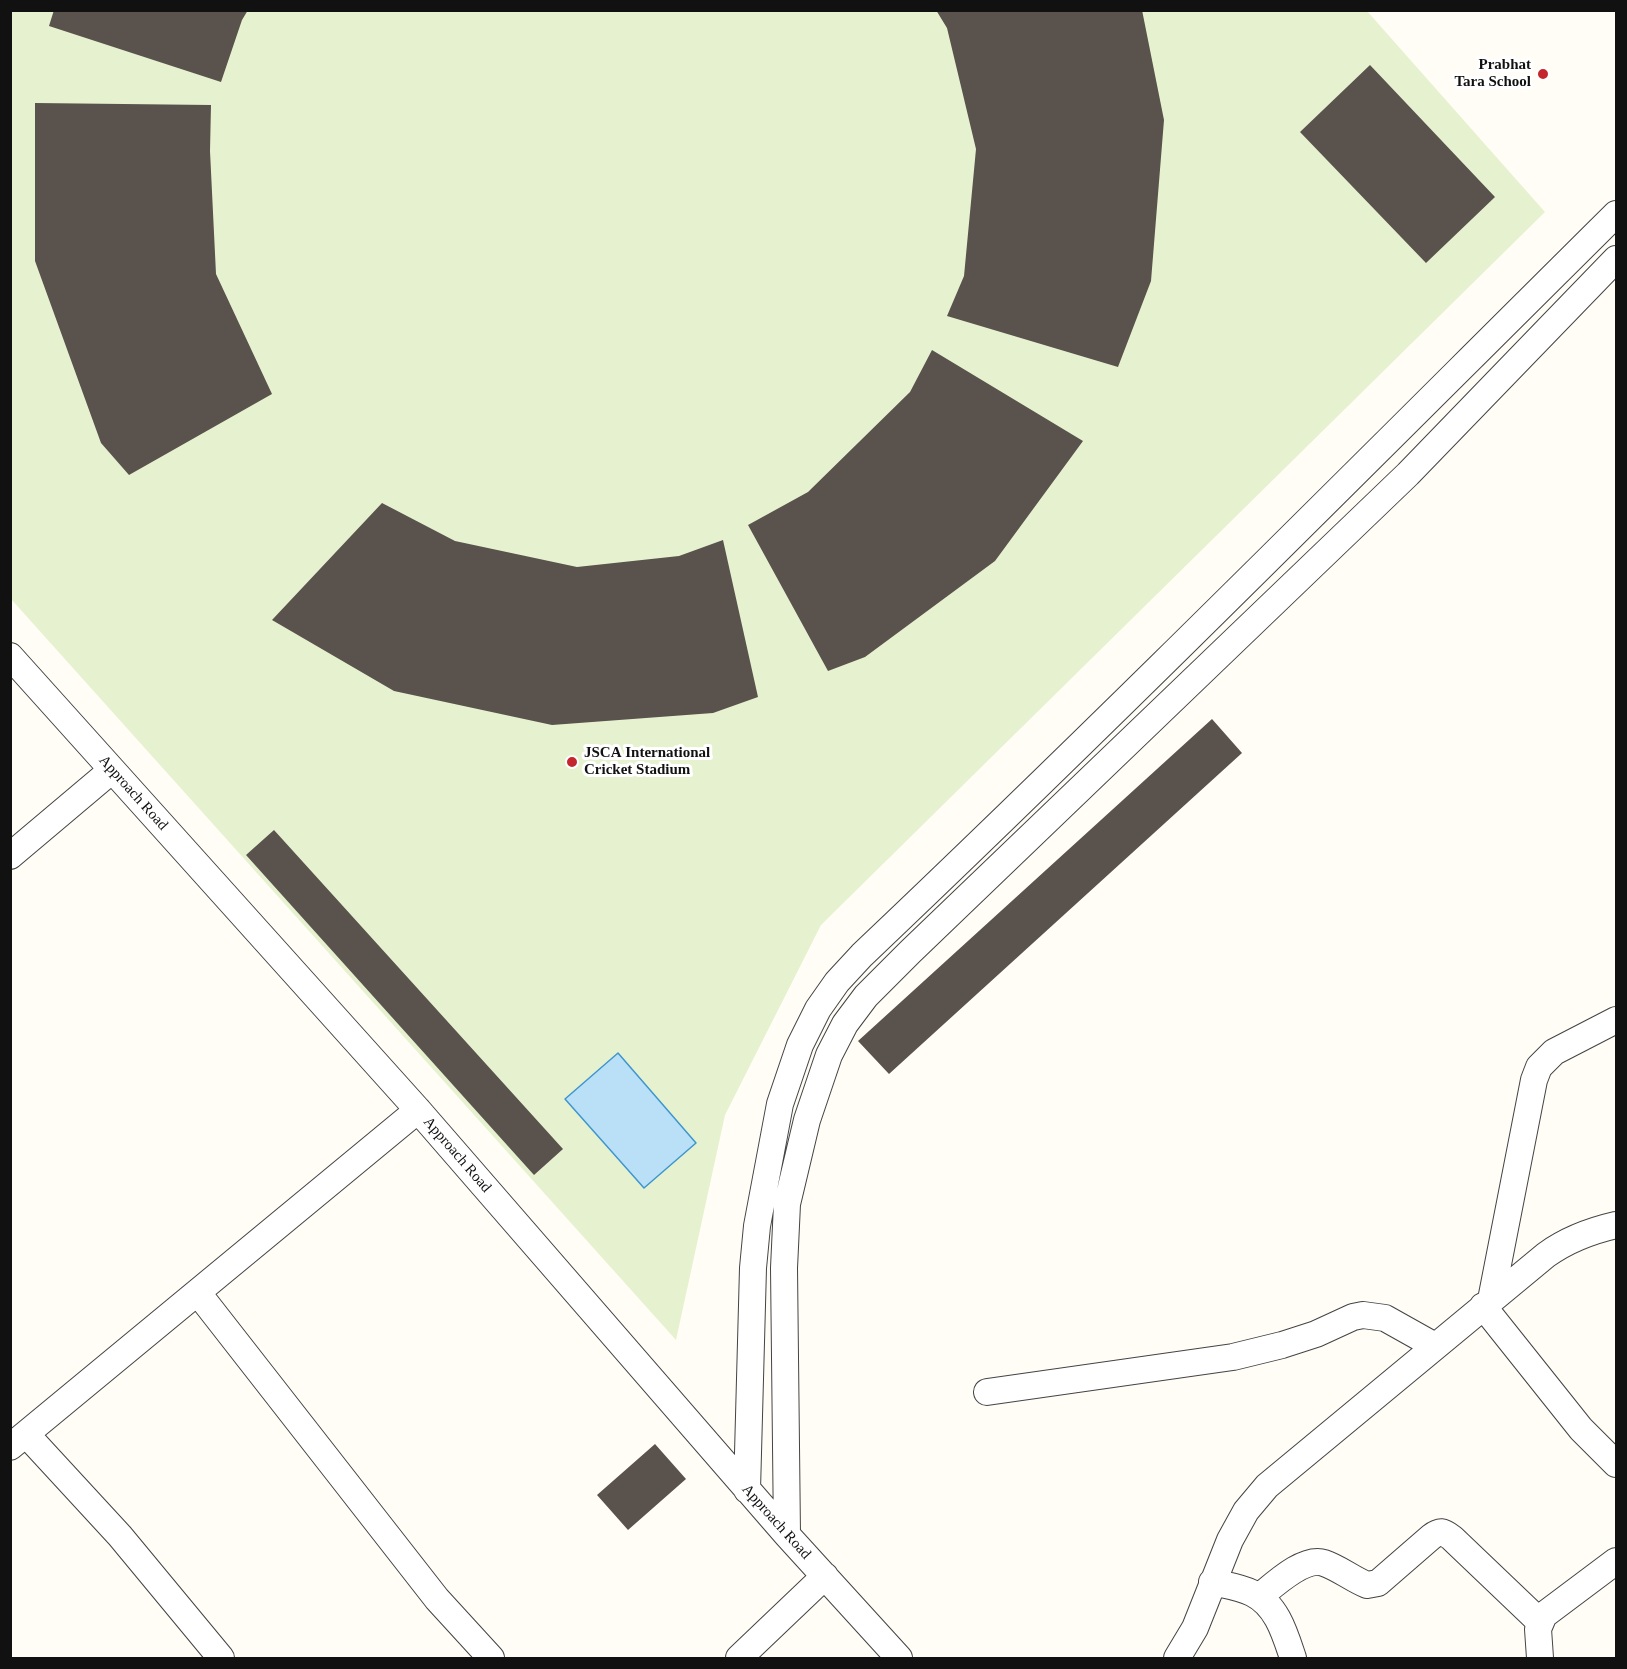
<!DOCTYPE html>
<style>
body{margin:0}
#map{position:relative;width:1627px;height:1669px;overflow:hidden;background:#fffdf5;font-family:Georgia,serif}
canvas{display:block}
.frame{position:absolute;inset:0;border:12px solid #111;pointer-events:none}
</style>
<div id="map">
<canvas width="1627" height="1669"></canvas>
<div class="frame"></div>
</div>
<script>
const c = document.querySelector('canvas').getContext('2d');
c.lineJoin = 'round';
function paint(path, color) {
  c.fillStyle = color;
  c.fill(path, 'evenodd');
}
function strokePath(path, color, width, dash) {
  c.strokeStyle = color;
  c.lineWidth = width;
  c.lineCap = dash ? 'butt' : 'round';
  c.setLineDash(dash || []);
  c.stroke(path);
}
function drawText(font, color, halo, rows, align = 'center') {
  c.font = font + ' Georgia,serif';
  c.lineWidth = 6;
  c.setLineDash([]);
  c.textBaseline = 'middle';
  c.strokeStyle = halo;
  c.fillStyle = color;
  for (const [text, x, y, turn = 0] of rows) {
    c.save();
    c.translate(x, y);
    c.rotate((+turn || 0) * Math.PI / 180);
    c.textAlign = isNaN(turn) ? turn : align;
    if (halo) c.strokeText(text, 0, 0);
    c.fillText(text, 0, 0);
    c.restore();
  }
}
const pitch = new Path2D(`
 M10 11H1367L1545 212 821 925 725 1115 676 1340 11 599Z`);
const water = new Path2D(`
 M618 1053 696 1143 644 1188 565 1099Z`);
const building = new Path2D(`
 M54 10H248L242 20 221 82 49 26Z
 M936 10H1142L1164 120 1151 281 1118 367 947 316 964 276 976 149 947 28Z
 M1370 65 1495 197 1426 263 1300 132Z
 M35 103 211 105 210 151 216 274 272 394 129 475 101 443 35 261Z
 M932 350 1083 441 995 561 865 657 828 671 748 525 808 492 910 392Z
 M382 503 455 541 577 567 679 556 723 540 758 697 713 713 552 725 394 691 272 620Z
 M1212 719 1242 753 889 1074 858 1041Z
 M274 830 563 1149 534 1175 246 855Z
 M655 1444 686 1479 628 1530 597 1495Z`);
const street = new Path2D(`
 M10 656 418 1110 787 1535 899 1658
 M10 856 112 770
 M198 1293 437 1599 491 1658
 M1491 1300 1534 1080 1539 1067 1554 1052 1616 1020
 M1483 1306 1581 1429 1616 1464
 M987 1392 1233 1357 1282 1345 1316 1334 1353 1317 1363 1315 1385 1318 1435 1346
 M26 1434 120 1536 221 1658
 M10 1447 418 1110
 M747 1490 753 1268 757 1226 780 1104 800 1045 818 1009 837 982 862 955C1118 712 1366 462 1616 214
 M787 1535 784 1268 787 1204 807 1120 829 1055 845 1024 866 996 910 952 1408 474 1616 259
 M1212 1582C1225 1585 1240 1587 1252 1593 1277 1605 1285 1634 1293 1658
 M1259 1597C1274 1585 1304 1556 1324 1563 1339 1568 1352 1579 1367 1585L1378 1583 1431 1537C1440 1530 1443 1531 1452 1538L1540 1622
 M739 1658 825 1576
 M1177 1658 1195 1628 1230 1540 1246 1511 1267 1486 1546 1255C1568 1239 1590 1231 1616 1225
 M1540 1658 1538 1629 1544 1615 1616 1561`);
const markers = [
 [1543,74,6,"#c4262e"],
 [572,762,6,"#c4262e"]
];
const poiNames = [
 ["Prabhat",1531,65],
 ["Tara School",1531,82],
 ["JSCA International",584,753,"left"],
 ["Cricket Stadium",584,770,"left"]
];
const streetNames = [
 ["Approach Road",133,793,48],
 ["Approach Road",457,1155,49],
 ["Approach Road",776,1522,48]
];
paint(pitch, '#e6f2cf');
paint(water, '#b9e0f7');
strokePath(water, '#3f96cf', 1.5);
paint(building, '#5a524d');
strokePath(street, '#444', 28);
strokePath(street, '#fff', 26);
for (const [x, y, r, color] of markers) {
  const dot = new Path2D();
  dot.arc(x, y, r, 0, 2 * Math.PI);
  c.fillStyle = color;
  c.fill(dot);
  strokePath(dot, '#fff', 2);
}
drawText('bold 15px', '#111', '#fff', poiNames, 'right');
drawText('15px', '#111', '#fff', streetNames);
</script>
